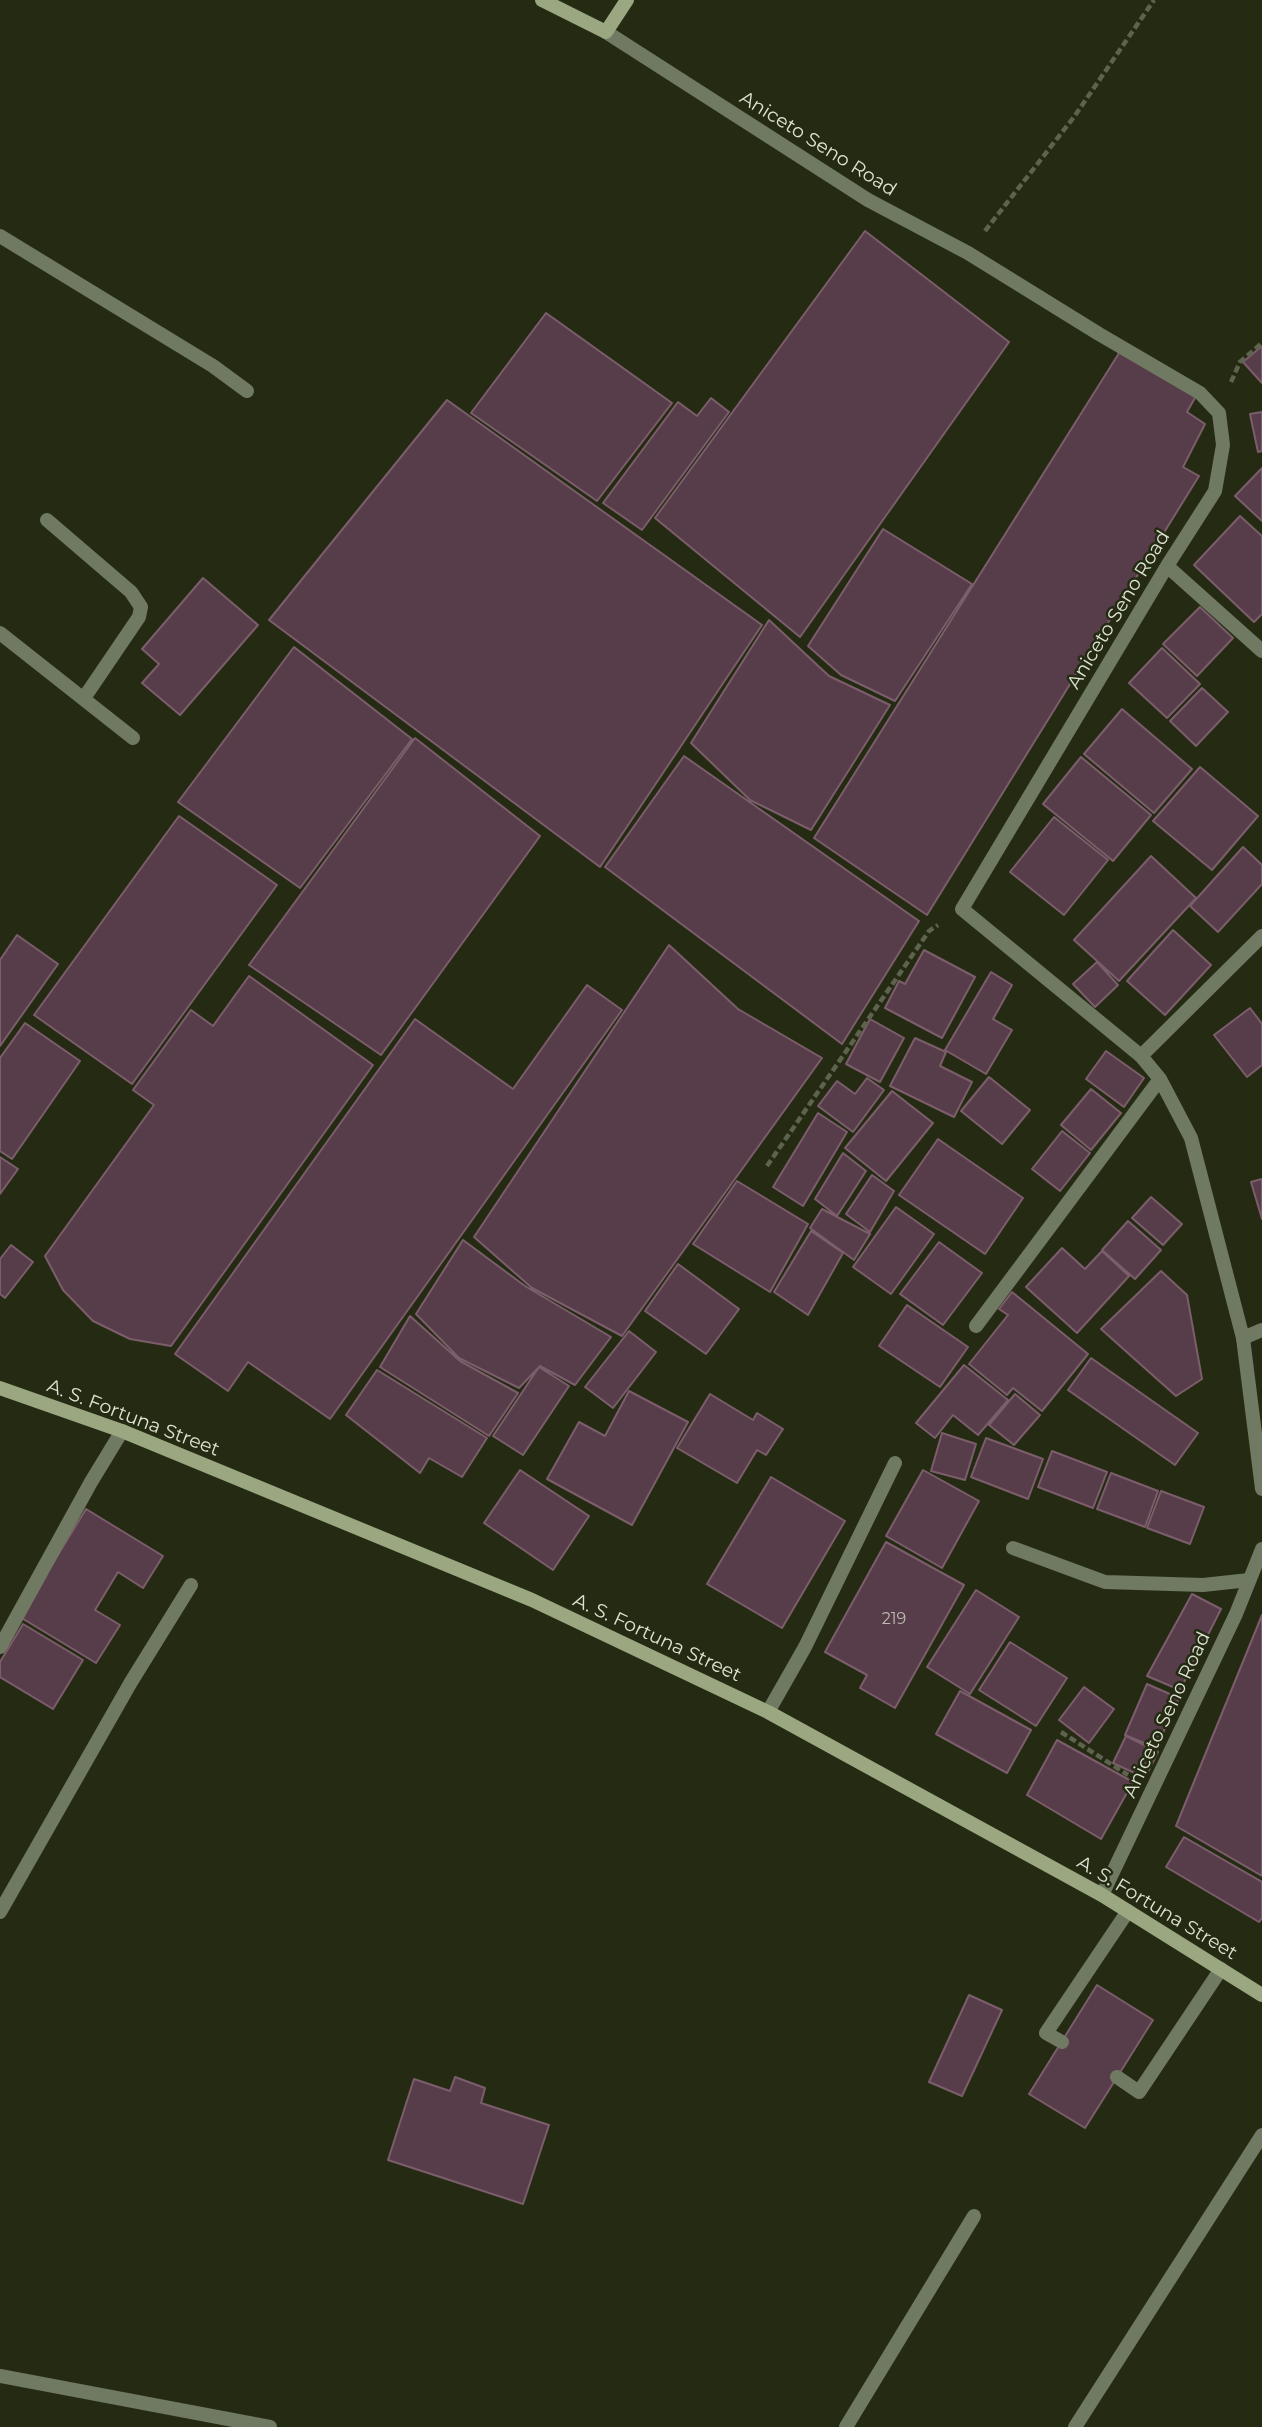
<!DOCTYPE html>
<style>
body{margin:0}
canvas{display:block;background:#242b12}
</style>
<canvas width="1262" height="2427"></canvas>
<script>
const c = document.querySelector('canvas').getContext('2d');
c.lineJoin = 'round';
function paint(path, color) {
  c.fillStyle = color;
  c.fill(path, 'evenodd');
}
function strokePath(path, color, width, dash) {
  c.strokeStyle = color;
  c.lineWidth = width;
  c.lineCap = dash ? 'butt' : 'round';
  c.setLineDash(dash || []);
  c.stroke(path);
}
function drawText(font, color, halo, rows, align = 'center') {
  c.font = font + ' Montserrat,sans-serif';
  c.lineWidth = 5;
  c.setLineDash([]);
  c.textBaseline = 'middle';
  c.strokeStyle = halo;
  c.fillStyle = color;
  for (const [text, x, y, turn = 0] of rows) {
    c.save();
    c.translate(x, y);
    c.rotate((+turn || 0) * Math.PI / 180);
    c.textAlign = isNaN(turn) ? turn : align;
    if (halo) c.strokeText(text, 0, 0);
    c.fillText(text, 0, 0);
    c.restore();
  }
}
const building = new Path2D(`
 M865 231 1009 342 800 637 655 518Z
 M546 313 672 403 597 501 471 413Z
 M1262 346V383L1243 362Z
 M1121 350 1196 396 1187 412 1205 424 1183 467 1199 476 927 915 814 838Z
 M711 398 729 412 642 530 603 503 678 402 697 416Z
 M447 400 762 625 600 867 269 620Z
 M1262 412V451L1258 452 1250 414Z
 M1262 468V521L1235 496Z
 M1240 516 1262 536V614L1254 622 1194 565Z
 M883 529 972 584 895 701 841 675 808 646Z
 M203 578 258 625 180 715 142 683 159 664 142 649Z
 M1200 607 1233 638 1197 676 1163 644Z
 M769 620 829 676 890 705 811 830 750 800 691 743Z
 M294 647 412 739 300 888 178 802Z
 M1162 648 1200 684 1167 718 1129 683Z
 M1202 688 1228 712 1196 746 1170 721Z
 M1122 709 1192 769 1154 813 1084 754Z
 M415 738 540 836 381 1055 249 965Z
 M684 756 919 921 842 1044 605 867Z
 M1081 757 1151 815 1113 861 1043 804Z
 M1200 767 1258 816 1212 870 1153 821Z
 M179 816 277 885 132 1084 34 1015Z
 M1054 817 1108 860 1064 915 1010 872Z
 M1243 847 1262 865V884L1218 932 1190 906Z
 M1151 856 1196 898 1119 981 1074 940Z
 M1173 930 1211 965 1165 1015 1127 981Z
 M17 935 58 964 0 1046V960Z
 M669 945 738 1009 822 1058 622 1336 532 1288 474 1237Z
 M924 950 975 977 942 1038 885 1008 899 981 905 984Z
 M1097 962 1118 985 1095 1007 1073 984Z
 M991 972 1012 985 993 1019 1012 1030 986 1074 945 1050Z
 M249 976 373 1065 171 1346 130 1339 93 1321 63 1290 45 1256 154 1105 133 1090 191 1010 213 1026Z
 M587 985 622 1010 330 1419 248 1362 228 1391 175 1354 415 1019 513 1089Z
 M1250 1008 1262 1024V1065L1247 1077 1214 1035Z
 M870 1019 904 1038 880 1082 846 1064Z
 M25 1023 80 1061 12 1159 0 1151V1058Z
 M915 1038 946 1052 940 1066 972 1082 954 1117 890 1086Z
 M1106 1051 1144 1078 1124 1107 1086 1079Z
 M989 1077 1030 1110 1002 1144 961 1111Z
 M867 1078 884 1090 853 1132 818 1106 837 1081 855 1094Z
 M1091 1089 1121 1113 1091 1150 1061 1125Z
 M892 1091 933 1123 886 1181 845 1148Z
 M818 1113 847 1132 803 1206 773 1187Z
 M1062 1131 1090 1153 1060 1191 1032 1169Z
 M938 1139 1023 1198 985 1254 899 1195Z
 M843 1153 866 1171 837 1216 815 1199Z
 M0 1157 18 1169 0 1194Z
 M872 1175 894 1191 870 1232 846 1214Z
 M1262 1179V1219L1251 1182Z
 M737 1181 808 1224 770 1292 693 1244Z
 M1151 1197 1182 1224 1163 1245 1132 1218Z
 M896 1207 934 1234 891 1294 853 1267Z
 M822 1209 870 1234 854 1260 810 1228Z
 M1128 1221 1161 1250 1135 1279 1102 1250Z
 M811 1231 843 1253 808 1315 774 1292Z
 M463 1240 525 1286 611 1337 575 1385 540 1366 519 1388 459 1358 416 1314Z
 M939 1242 982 1273 943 1325 900 1294Z
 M11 1245 33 1262 5 1298 0 1294V1259Z
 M1062 1248 1085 1269 1102 1251 1129 1276 1077 1333 1026 1287Z
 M678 1264 739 1309 706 1354 645 1311Z
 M1161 1271 1187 1295 1202 1379 1176 1396 1101 1329Z
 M1012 1292 1088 1354 1042 1411 1013 1388 1007 1395 969 1364 1008 1315 999 1309Z
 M907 1305 968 1347 940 1387 879 1346Z
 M410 1316 460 1361 518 1393 489 1436 380 1367Z
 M629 1331 656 1352 613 1408 585 1387Z
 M1091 1358 1198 1433 1175 1465 1068 1390Z
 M964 1365 1008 1400 978 1435 953 1415 935 1438 916 1423Z
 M539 1367 569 1386 523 1455 493 1436Z
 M377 1370 487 1438 462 1477 429 1458 420 1473 346 1415Z
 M629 1391 688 1422 632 1525 547 1479 579 1422 605 1436Z
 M710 1394 753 1420 757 1413 783 1429 766 1455 757 1450 737 1483 677 1448Z
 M1015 1394 1040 1415 1014 1445 989 1425Z
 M942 1433 976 1444 965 1480 931 1471Z
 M986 1438 1043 1459 1028 1499 971 1477Z
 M1052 1451 1107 1472 1093 1508 1038 1487Z
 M520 1470 589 1516 553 1570 484 1523Z
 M923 1470 979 1501 942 1568 886 1536Z
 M1111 1473 1158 1491 1145 1527 1097 1509Z
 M771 1477 845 1521 782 1628 707 1584Z
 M1161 1491 1204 1507 1190 1544 1147 1528Z
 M86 1509 163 1556 143 1588 118 1572 95 1610 120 1625 96 1663 20 1617Z
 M886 1542 964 1585 895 1708 860 1688 867 1675 825 1652Z
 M976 1590 1019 1617 970 1694 927 1667Z
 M1192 1594 1221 1609 1180 1690 1147 1676Z
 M1262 1615V1876L1176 1826Z
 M23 1624 83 1660 53 1709 0 1677V1662Z
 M1010 1642 1067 1678 1036 1726 979 1690Z
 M1147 1684 1179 1698 1156 1748 1125 1735Z
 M1084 1687 1114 1709 1089 1743 1059 1720Z
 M960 1691 1031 1730 1007 1773 936 1734Z
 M1126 1736 1158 1752 1145 1778 1113 1763Z
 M1057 1740 1133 1782 1101 1839 1027 1795Z
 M1184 1837 1262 1882V1918L1259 1922 1166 1867Z
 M1097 1985 1153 2020 1085 2128 1029 2094Z
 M969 1995 1002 2010 962 2096 929 2082Z
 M455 2077 485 2088 481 2103 549 2125 523 2204 388 2160 414 2079 450 2091Z`);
const path = new Path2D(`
 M985 231 1074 117 1154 0
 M1231 382 1240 362 1262 343
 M767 1166 929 931 938 925
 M1061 1732 1128 1775`);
const lane = new Path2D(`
 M0 236 213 366 247 391
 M47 520 131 592 141 607 139 617 84 698
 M1141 1056 1262 936
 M1243 1338 1262 1330
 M1013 1548 1105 1582 1203 1585 1249 1580
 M0 1647 91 1482 122 1431
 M768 1712 805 1647 895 1463
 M1062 2042 1046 2033 1128 1911
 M1117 2077 1139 2092 1221 1969
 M0 2376 270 2427
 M846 2427 974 2216`);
const street = new Path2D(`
 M606 32 868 200 968 253 1099 334 1200 393 1219 413 1223 445 1215 491 1167 566 962 909 1141 1056 1160 1079 1191 1138 1243 1338 1262 1489
 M1167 566 1262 651
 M0 633 133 738
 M976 1326 1160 1079
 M1102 1895 1236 1614 1262 1549
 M0 1912 131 1682 191 1585
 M1075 2427 1262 2135`);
const secondary = new Path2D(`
 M542 0 606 32 627 0
 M0 1388 122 1431 532 1600 768 1712 1102 1895 1262 1995`);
const numberNames = [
 ["219",894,1619]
];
const streetNames = [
 ["Aniceto Seno Road",818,144,32],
 ["Aniceto Seno Road",1119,610,-59],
 ["A. S. Fortuna Street",133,1418,21],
 ["A. S. Fortuna Street",657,1638,25],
 ["Aniceto Seno Road",1167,1715,-65],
 ["A. S. Fortuna Street",1157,1908,31]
];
paint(building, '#573c49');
strokePath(building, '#7b5d6b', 2);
strokePath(path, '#5d634d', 4.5, [7, 3.5]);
strokePath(lane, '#707961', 14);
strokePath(street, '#707961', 14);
strokePath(secondary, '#9aa781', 14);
drawText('16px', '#bcbab1', null, numberNames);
drawText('19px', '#dee4d4', '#242b12', streetNames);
</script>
